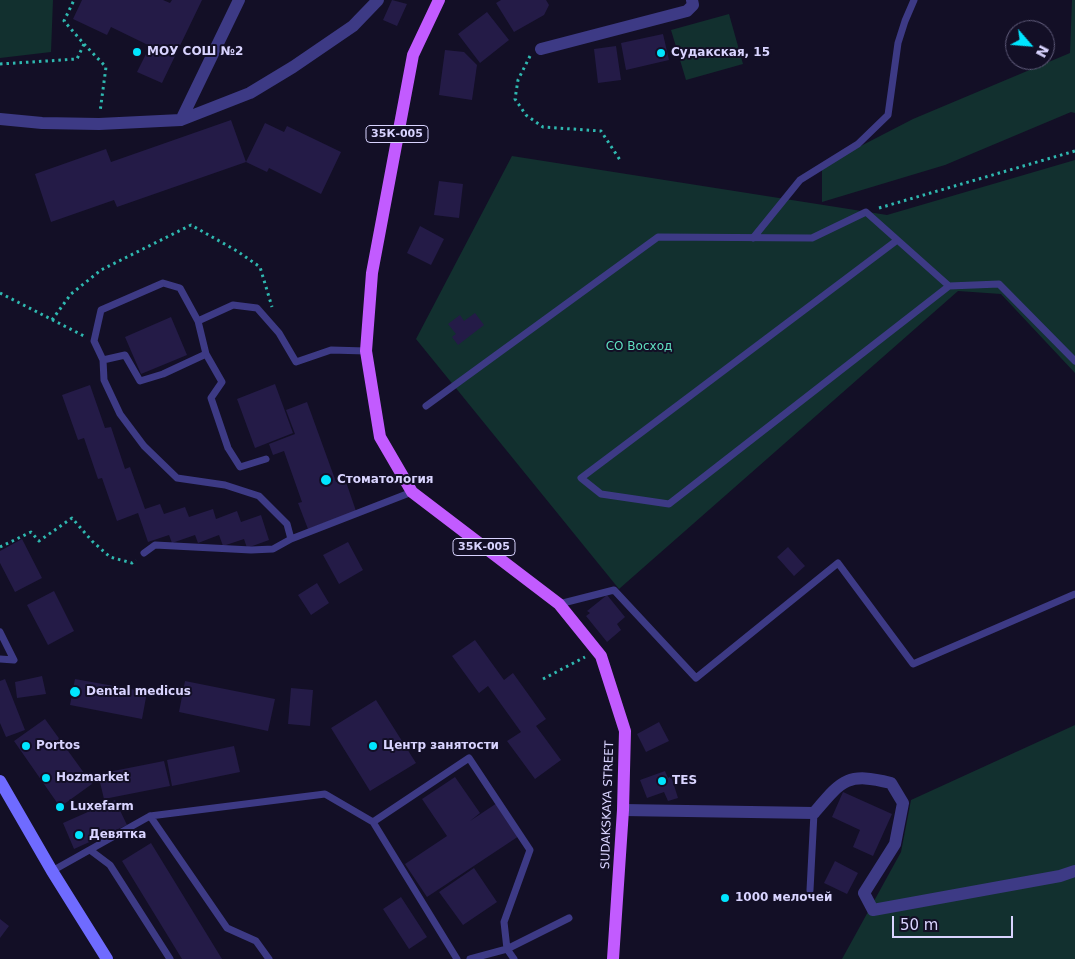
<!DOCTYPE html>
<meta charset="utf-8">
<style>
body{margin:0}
#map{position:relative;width:1075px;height:959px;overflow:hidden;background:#130f26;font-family:"DejaVu Sans",sans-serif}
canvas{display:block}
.north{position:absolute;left:1005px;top:20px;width:50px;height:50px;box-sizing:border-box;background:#130f26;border:1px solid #625e7d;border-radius:50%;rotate:117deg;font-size:14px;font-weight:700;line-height:20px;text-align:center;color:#d9d4ff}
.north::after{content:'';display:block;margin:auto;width:18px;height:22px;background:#00e5ff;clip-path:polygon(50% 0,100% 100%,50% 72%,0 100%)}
.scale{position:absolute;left:892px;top:916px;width:121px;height:22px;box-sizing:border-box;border:2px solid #d9d4ff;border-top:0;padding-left:6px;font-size:15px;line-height:18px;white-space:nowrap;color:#d9d4ff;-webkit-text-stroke:4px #130f26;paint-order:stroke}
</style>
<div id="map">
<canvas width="1075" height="959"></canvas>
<div class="north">N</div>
<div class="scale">50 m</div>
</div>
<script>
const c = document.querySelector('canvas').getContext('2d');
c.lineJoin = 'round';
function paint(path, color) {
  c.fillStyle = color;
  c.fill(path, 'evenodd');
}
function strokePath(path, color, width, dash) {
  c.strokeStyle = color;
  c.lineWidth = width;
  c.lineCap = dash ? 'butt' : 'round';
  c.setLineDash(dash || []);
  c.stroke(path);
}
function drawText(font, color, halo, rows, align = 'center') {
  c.font = font + ' "DejaVu Sans",sans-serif';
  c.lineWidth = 4;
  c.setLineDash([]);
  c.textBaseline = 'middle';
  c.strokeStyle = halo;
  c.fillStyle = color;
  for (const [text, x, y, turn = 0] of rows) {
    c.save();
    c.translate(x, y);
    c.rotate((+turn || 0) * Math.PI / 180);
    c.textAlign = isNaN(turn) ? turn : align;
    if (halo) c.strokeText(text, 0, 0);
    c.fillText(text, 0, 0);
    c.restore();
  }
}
const green = new Path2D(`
 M0 0H53L51 52 0 58Z
 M1072 0H1075V113L1071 112 945 165 822 202V166L913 119 1070 53Z
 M729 14 743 64 686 80 671 30Z
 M512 156 887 215 1075 160V373L1001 294 958 291 619 589 416 339Z
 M1075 725V959H842L901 852 911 800Z`);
const building = new Path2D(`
 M82 0H163L170 3 172 0H202L162 83 137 72 150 46 111 27 107 35 73 19Z
 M392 0 407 4 397 26 383 20Z
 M501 0H546L549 5 544 15 514 32 496 3Z
 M487 12 509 40 480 63 458 34Z
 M663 34 669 60 626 70 621 43Z
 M616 46 621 80 598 83 594 49Z
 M445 50 464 52 477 65 472 100 439 95Z
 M231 120 246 162 117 207 114 200 51 222 35 174 106 149 111 162Z
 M265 123 284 132 287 126 341 152 321 194 269 168 267 172 246 162Z
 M439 181 463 184 459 218 434 215Z
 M420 226 444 239 431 265 407 253Z
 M475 313 484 325 458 345 452 337 456 334 448 324 460 315 464 321Z
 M171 317 187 355 141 374 125 337Z
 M275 384 293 433 255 448 237 399Z
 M90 385 105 428 111 427 125 469 130 467 145 509 160 504 164 514 185 507 189 517 213 509 216 519 237 511 241 522 261 515 269 540 247 548 244 539 223 546 219 535 198 543 195 535 172 543 169 535 148 542 138 513 117 521 102 478 98 479 84 438 78 440 62 395Z
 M307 402 336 482 345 479 356 511 308 529 298 503 302 502 284 451 273 455 269 444 295 434 286 410Z
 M22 539 42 578 15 592 0 563V551Z
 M348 542 363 570 339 584 323 555Z
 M788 547 805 566 794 576 777 557Z
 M317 583 329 603 311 615 298 595Z
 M54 591 74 631 48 645 27 605Z
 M607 595 625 617 617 624 621 630 607 642 586 616 590 613 587 611Z
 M475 640 504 680 513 673 546 719 536 726 561 760 535 779 507 741 521 732 488 686 479 693 452 656Z
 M42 676 46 694 17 698 15 682Z
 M5 679 25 730 6 737 0 723V681Z
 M75 679 147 692 142 719 70 705Z
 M185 681 275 699 268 731 179 712Z
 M291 688 313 690 310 726 288 724Z
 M376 700 416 763 370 791 331 728Z
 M45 719 92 784 60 807 14 741Z
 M659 722 669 741 646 752 637 734Z
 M234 746 240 772 172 786 167 760Z
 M164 761 170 786 104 799 98 774Z
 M665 771 668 778 671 776 678 798 668 801 664 792 647 798 640 780Z
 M455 777 480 813 470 821 497 803 519 836 427 897 405 864 447 836 422 799Z
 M843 792 892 814 873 856 853 847 860 830 832 817Z
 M115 800 127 825 74 849 63 823Z
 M151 843 222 959H182L122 861Z
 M835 861 858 873 847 894 824 883Z
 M474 868 497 902 463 925 439 892Z
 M401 897 427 937 409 949 383 909Z
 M0 919 9 926 0 938Z`);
const path = new Path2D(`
 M84 44 106 67 100 112
 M530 56 518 80 515 99 526 115 543 127 601 131 620 160
 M0 64 77 59 84 44 64 21 74 0
 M879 208 1075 151
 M0 293 84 336
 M52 320 71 294 101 270 191 225 237 251 260 267 272 307
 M0 547 31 532 39 541 72 518 92 541 110 557 132 563 136 560
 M543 679 585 657`);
const lane = new Path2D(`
 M753 238 800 180 858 144 888 115 898 43 905 21 914 0
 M896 241 581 478 601 494 669 504 949 286 999 284 1075 361
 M198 321 206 354 222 382 211 398 228 448 240 467 266 459
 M103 360 125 355 140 381 163 374 206 354
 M426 406 658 237 812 238 866 212 949 286
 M291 539 287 524 259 496 225 485 177 478 144 446 120 414 104 380 103 360 94 341 101 310 163 283 180 288 198 321 233 305 257 308 279 333 296 362 331 350 366 351
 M144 553 155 545 251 550 273 549 291 539 412 492
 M559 604 614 590 696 678 838 563 913 664 1075 594
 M0 632 14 660 0 659
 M150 816 227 928 256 941 269 959
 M373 822 469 758 530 850 504 922 507 949 470 959
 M90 850 110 865 170 959
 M52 871 150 816 325 794 373 822 457 959
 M810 890 814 813
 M514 959 507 949 569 918`);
const street = new Path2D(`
 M541 49 687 11 693 5 692 0
 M0 119 42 123 99 124 181 120 250 93 293 67 353 26 378 0
 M181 120 239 0
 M623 810 814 813C842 780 847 772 891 783L903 803 895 844 864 893 873 910 1060 876 1075 871`);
const secondary = new Path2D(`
 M0 781 52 871 107 959`);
const primary = new Path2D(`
 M439 0 413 55 372 273 366 351 380 437 412 492 559 604 601 656 625 731 623 810 613 959`);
const markers = [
 [137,52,5,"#00e5ff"],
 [661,53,5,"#00e5ff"],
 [326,480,6,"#00e5ff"],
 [75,692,6,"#00e5ff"],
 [26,746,5,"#00e5ff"],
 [373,746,5,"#00e5ff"],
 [46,778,5,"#00e5ff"],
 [662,781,5,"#00e5ff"],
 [60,807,5,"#00e5ff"],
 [79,835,5,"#00e5ff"],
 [725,898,5,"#00e5ff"]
];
const shields = [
 [397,134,62],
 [484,547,62]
];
const shieldNames = [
 ["35К-005",397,134],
 ["35К-005",484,547]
];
const poiNames = [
 ["МОУ СОШ №2",147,52],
 ["Судакская, 15",671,53],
 ["Стоматология",337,480],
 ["Dental medicus",86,692],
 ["Portos",36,746],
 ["Центр занятости",383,746],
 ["Hozmarket",56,778],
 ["TES",672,781],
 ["Luxefarm",70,807],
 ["Девятка",89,835],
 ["1000 мелочей",735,898]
];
const parkNames = [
 ["СО Восход",639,347]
];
const streetNames = [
 ["SUDAKSKAYA STREET",608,805,-88]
];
paint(green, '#12302f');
paint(building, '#241b47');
strokePath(path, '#2fb8b0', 3, [2.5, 4]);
strokePath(lane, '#3d3a85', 7);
strokePath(street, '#3d3a85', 12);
strokePath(secondary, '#6f6bff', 12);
strokePath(primary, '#c25bff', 12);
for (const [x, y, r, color] of markers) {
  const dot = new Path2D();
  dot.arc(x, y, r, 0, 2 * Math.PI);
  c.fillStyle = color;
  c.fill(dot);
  strokePath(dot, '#130f26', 2);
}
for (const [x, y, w] of shields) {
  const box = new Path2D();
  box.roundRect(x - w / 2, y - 8.5, w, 17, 4);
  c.fillStyle = '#130f26';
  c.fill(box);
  strokePath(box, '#d9d4ff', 1);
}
drawText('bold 11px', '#d9d4ff', null, shieldNames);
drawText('bold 12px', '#d9d4ff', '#130f26', poiNames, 'left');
drawText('12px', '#5fe0c0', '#130f26', parkNames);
drawText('12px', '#d9d4ff', '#130f26', streetNames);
</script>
